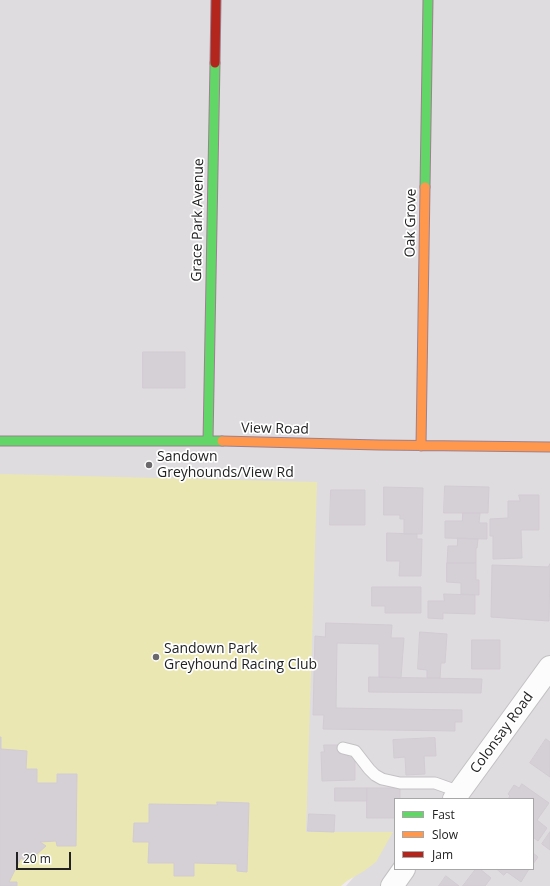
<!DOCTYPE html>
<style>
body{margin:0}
#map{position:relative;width:550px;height:886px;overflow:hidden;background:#f0eaf0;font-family:"Open Sans",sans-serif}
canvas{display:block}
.legend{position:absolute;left:394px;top:798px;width:140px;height:72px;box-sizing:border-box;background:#fff;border:1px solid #a7a7a7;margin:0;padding:5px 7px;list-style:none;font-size:12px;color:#222}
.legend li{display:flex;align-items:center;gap:8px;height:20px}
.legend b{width:20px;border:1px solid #a7a7a7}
.scale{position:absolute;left:16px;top:852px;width:55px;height:18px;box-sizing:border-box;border:2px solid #222;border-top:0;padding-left:5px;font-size:12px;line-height:14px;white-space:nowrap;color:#222;-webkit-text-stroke:3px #fff;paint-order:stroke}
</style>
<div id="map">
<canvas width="550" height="886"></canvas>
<ul class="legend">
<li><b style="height:5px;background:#63d668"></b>Fast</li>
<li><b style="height:5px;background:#ff974d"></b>Slow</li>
<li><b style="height:5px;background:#b3261e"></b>Jam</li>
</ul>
<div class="scale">20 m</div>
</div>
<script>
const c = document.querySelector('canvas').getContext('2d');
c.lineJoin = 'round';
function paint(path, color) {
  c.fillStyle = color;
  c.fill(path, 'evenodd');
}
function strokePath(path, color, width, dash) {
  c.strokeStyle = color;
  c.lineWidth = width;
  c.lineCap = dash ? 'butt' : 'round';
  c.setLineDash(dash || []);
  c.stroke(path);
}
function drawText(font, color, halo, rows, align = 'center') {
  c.font = font + ' "Open Sans",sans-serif';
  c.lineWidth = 3.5;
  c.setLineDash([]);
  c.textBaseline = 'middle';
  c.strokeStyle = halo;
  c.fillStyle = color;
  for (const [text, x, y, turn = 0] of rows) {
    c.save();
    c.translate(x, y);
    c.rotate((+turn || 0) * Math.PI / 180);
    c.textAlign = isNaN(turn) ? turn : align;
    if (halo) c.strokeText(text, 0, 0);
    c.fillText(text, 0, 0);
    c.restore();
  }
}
const residential = new Path2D(`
 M0 0H550V886H346L391 834 305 833 0 474ZM395 799H533V869H395Z`);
const religious = new Path2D(`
 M546 473H550V624L483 622 488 561 544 562Z`);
const pitch = new Path2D(`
 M0 474 317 482 306 832H393L376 862 364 871 347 881 341 886H0Z`);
const building = new Path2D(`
 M143 352H185V388H143Z
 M445 486 489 487 488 513H444Z
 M384 487 423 488 422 534H404V519H400V515H384Z
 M331 490H365V525H330Z
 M519 495H539V530H521L522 558 493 559V536H490V519L508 518V501H520Z
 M463 513H480L479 523H487V539L445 538V521H462Z
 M387 533 417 534V539H422L421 576H399L400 561H387Z
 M458 538 478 539 477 548H476V563H447L448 546H457Z
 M447 563H476V580H479V595L461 594V583L447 582Z
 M550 564 549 621 491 617 492 565 548 567Z
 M372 587H421V613H385V606H372Z
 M444 594 475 595V614L443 613V619L428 618V601H444Z
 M326 623 392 625 391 638H404L401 678 379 677V644L337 643 336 708 462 710V722H455V731L323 729 324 715H313L315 636 325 637Z
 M420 632 447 634 445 663H441L440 678H427V670L418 669Z
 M472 640H500V669H472Z
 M369 677 482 679 481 693 369 692Z
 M0 737H1V749L27 751 26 769H37V783H57V774H77L76 846H57L56 841 40 842 46 846 28 862 21 858 9 882H17V886H0Z
 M435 738 436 756H424L425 774 406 775 405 757 394 758 393 740Z
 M546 739 550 742V777L530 763Z
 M324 745H339V753H347L348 757H355V780L322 781 321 752H324Z
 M522 784 549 803 537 820 547 828 538 841 533 837V799H508L510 796 508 794 514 785 519 788Z
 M335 788H367V801H335Z
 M367 788H400V799H395V818H367Z
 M217 802 249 803 247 872 237 871V864L194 863V876H174V863H148L149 842H133L134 823H149V804L217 805Z
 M309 814 335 815 334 832 308 831Z
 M550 832V850L542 844Z
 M533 853 538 857 533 864Z
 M476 869H480L491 878 485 886H463Z
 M497 869H529L521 882 507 872 504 875Z
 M446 876 459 886H439Z`);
const lane = new Path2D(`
 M343 748 355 751 369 769 375 775 382 779 400 783H435L460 792`);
const street = new Path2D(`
 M454 799 550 667
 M392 886 404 869`);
const fast = new Path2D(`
 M425 187 428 0
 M0 441H222
 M208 441 215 63`);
const slow = new Path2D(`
 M222 441 379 445 550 447
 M421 446 425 187`);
const jam = new Path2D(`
 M215 63 216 0`);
const markers = [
 [149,465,4,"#6a686a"],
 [156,657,4,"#6a686a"]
];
const streetNames = [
 ["Grace Park Avenue",198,220,-89],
 ["Oak Grove",411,223,-89],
 ["View Road",275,429,1],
 ["Colonsay Road",502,733,-54]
];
const poiNames = [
 ["Sandown",157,457],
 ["Greyhounds/View Rd",157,473],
 ["Sandown Park",164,649],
 ["Greyhound Racing Club",164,665]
];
paint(residential, '#dfdcdf');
paint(religious, '#dedcde');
paint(pitch, '#eae7b3');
paint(building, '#d5d0d6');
strokePath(building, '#d2cbd3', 1);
strokePath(lane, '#c3c1c3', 13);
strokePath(street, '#c3c1c3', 24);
strokePath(fast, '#9c8090', 11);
strokePath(slow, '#9c8090', 11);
strokePath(jam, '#9c8090', 11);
strokePath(lane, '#fdfcfd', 11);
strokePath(street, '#fdfcfd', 22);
strokePath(fast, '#63d668', 9);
strokePath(slow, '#ff974d', 9);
strokePath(jam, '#b3261e', 9);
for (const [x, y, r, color] of markers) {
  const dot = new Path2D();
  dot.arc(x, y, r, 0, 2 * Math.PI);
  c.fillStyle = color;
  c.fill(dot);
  strokePath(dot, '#fff', 1.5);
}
drawText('14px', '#222', '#fff', streetNames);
drawText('14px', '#222', '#fff', poiNames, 'left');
</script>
